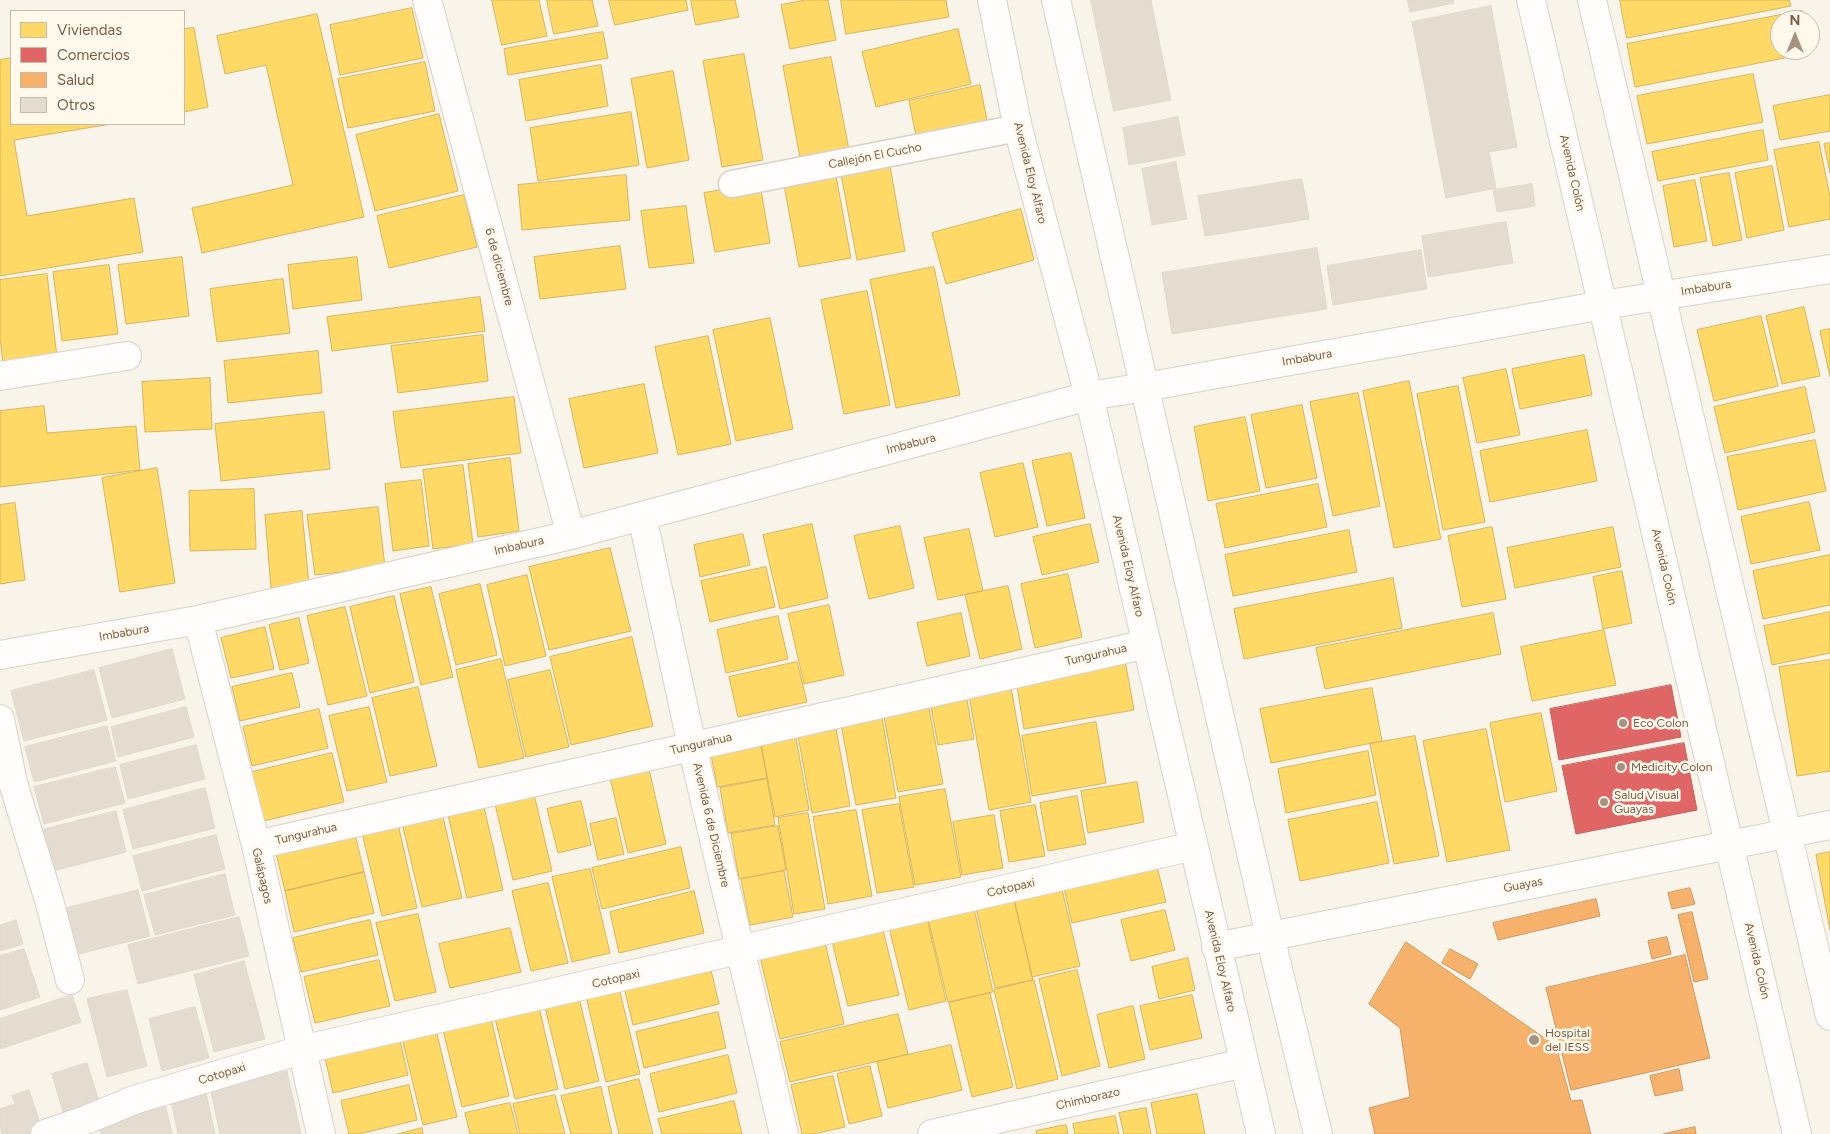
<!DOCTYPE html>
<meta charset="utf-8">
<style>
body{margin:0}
#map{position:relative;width:1830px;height:1134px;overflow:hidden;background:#f8f4ea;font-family:Figtree,sans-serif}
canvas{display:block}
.legend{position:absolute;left:10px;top:10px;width:175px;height:115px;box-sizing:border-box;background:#fff9ec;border:1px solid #c9bbaa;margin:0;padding:6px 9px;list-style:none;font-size:15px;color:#795d47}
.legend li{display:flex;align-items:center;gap:10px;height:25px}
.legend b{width:25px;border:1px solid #c9bbaa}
.north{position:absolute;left:1770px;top:10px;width:50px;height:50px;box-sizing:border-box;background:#fff9ec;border:1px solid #c9bbaa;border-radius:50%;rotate:0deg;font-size:14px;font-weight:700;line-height:20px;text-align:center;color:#795d47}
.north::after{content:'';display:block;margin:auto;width:18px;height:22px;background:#a59280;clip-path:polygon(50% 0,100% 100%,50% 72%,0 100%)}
</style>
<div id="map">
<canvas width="1830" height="1134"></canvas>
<ul class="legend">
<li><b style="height:14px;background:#ffd966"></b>Viviendas</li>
<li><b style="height:14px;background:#e06666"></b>Comercios</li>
<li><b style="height:14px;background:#f6b26b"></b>Salud</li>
<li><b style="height:14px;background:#e5dcd1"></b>Otros</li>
</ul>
<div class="north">N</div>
</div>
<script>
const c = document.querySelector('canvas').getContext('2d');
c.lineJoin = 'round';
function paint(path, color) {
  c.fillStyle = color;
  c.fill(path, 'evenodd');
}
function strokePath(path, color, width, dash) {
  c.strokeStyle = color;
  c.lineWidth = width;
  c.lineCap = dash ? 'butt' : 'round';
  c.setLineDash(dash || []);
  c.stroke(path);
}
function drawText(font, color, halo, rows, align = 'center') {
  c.font = font + ' Figtree,sans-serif';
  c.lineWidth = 5;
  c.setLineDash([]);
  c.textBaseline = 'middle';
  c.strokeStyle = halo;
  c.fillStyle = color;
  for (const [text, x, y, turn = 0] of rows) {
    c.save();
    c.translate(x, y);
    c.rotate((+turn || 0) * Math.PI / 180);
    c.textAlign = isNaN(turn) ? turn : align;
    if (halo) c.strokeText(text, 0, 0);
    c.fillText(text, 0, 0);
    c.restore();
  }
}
const homes = new Path2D(`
 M492 0H539L547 36 502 45Z
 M547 0H592L598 26 554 34Z
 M609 0H686L688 10 615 25Z
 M691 0H735L739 17 696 25Z
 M806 0H828L836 40 790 49 781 5Z
 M841 0H946L949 17 846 34Z
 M1620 0H1789L1791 6 1627 38Z
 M412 8 423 58 340 75 330 25Z
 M1802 11 1803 20H1780V50H1809L1810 53 1635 87 1627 44Z
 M317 14 364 217 202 253 192 208 293 185 266 65 225 74 217 36Z
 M194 28 208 107 184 112V29Z
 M958 29 971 84 876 107 862 52Z
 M603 32 608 58 508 75 504 49Z
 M744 54 763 160 722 167 703 61Z
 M831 57 850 155 801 163 783 66Z
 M11 58V124H111L14 140 27 216 134 198 143 252 0 276V60Z
 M425 62 435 111 348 128 338 79Z
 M601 65 608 106 526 121 519 80Z
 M673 71 689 160 647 168 631 79Z
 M1753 74 1763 122 1647 144 1637 96Z
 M980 85 988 125 917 141 909 101Z
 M1830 95V131L1780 140 1773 106Z
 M631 112 639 165 538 181 530 128Z
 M439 114 458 191 375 211 356 135Z
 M1763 130 1768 160 1658 181 1652 152Z
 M1819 142 1830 197V219L1789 227 1774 150Z
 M1830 143V173L1824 144Z
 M890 166 905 251 857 260 841 174Z
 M1772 166 1784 230 1747 238 1735 173Z
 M1729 173 1742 240 1713 246 1700 178Z
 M626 175 630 220 522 230 518 185Z
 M836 176 851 258 799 267 784 185Z
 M1695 180 1707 241 1674 247 1663 186Z
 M760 184 770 243 715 252 704 193Z
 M464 195 477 247 389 268 377 216Z
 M686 206 694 263 649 268 641 211Z
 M1021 209 1034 260 946 284 932 233Z
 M620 246 626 289 540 299 534 257Z
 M182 257 189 316 126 324 118 265Z
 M357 257 362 300 293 309 288 265Z
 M109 265 118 334 62 341 53 272Z
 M934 267 960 395 896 408 870 280Z
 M47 274 57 357 3 364 0 337V280Z
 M283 279 290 333 217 342 210 289Z
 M867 291 890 405 844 414 821 300Z
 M480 297 485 331 332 351 327 317Z
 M1804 307 1820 376 1782 384 1766 316Z
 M1761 316 1778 386 1714 401 1697 330Z
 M770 318 793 429 736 441 713 330Z
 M1830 329V377L1820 331Z
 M483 335 488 381 398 393 391 346Z
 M708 336 731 444 678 455 655 347Z
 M318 351 322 393 228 403 224 361Z
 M1584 355 1592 395 1520 409 1512 369Z
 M1506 369 1520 435 1477 443 1463 378Z
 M210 378 212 429 145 432 142 382Z
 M1409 381 1441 539 1394 548 1363 391Z
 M644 384 658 453 584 468 569 399Z
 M1458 386 1485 522 1443 530 1417 394Z
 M1805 387 1815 432 1725 453 1714 407Z
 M1358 393 1380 506 1333 516 1310 402Z
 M514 397 521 453 401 468 393 412Z
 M1302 405 1317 478 1266 488 1251 415Z
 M44 406 47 433 136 426 140 470 0 487V411Z
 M324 412 330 469 221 481 215 424Z
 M1245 417 1260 491 1208 501 1194 427Z
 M1587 430 1597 481 1490 502 1480 451Z
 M1815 440 1826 491 1738 510 1727 457Z
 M1071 453 1085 518 1047 526 1032 461Z
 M510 458 519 531 478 537 468 464Z
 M1023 463 1038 527 995 537 980 473Z
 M463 465 473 544 433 549 423 470Z
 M157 468 175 583 120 592 102 478Z
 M421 480 429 546 393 551 385 484Z
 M1318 484 1327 527 1225 548 1216 504Z
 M254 489 256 549 190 551 189 491Z
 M1809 502 1820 550 1751 564 1741 517Z
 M15 503 25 580 0 584V505Z
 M378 507 385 567 315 575 307 515Z
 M302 511 309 585 271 588 265 515Z
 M812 524 828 598 780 609 763 535Z
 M1090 524 1099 562 1042 575 1033 537Z
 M900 526 914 588 869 599 854 536Z
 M1492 527 1506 599 1462 607 1448 536Z
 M1613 527 1621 567 1515 588 1507 548Z
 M969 529 983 591 938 600 924 538Z
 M1349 530 1357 572 1233 596 1225 555Z
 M743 534 750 565 700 577 694 545Z
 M610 548 631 631 549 650 529 567Z
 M1830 555V605L1763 619 1753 571Z
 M766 567 775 607 710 622 701 581Z
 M1622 571 1632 623 1603 629 1593 577Z
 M1068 574 1082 637 1035 648 1021 584Z
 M527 575 546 656 505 666 487 585Z
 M1393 578 1402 628 1244 659 1234 609Z
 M480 584 497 655 456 665 439 594Z
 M1008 586 1022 649 980 659 965 595Z
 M431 587 453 677 421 685 400 594Z
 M394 596 414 682 370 693 350 607Z
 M829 605 844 675 804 684 788 614Z
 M345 607 367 696 328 705 307 616Z
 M1830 612V653L1772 665 1764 626Z
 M961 613 970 656 927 666 917 623Z
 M1493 613 1501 654 1325 689 1316 648Z
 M778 616 788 659 726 673 717 630Z
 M299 618 309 663 280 670 269 625Z
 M265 627 274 669 231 678 221 638Z
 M1604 630 1616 685 1532 701 1521 647Z
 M632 637 653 726 571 745 550 657Z
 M501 659 524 758 479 768 456 670Z
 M1125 660 1134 710 1024 729 1016 680Z
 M1830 660V771L1797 776 1779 667Z
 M797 662 807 702 738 717 729 677Z
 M550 670 569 747 526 757 508 680Z
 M292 673 300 707 240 721 232 687Z
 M418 687 437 766 390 776 372 698Z
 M1011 687 1031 802 989 810 969 695Z
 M1372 688 1382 741 1271 763 1260 709Z
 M966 695 974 739 938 745 930 701Z
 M928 703 943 784 898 792 883 711Z
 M369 707 387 782 347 791 329 716Z
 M319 709 328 748 252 766 243 727Z
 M881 712 896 798 856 805 840 719Z
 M1541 713 1557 791 1505 802 1490 723Z
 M1096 722 1106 783 1032 796 1022 736Z
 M835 723 850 806 812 813 797 730Z
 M1486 729 1510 850 1447 862 1423 741Z
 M795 733 809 810 775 817 760 739Z
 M1415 736 1439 856 1394 864 1370 744Z
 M760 740 767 778 717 787 710 749Z
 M1368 751 1376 795 1286 813 1278 769Z
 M332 753 344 802 263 821 252 772Z
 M649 769 666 844 628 853 610 778Z
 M767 779 775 825 728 833 720 788Z
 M1137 782 1144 822 1088 833 1081 791Z
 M945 789 961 877 915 885 899 797Z
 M534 794 552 871 513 880 495 804Z
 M1077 796 1086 844 1048 851 1040 803Z
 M581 801 591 845 558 853 547 809Z
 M1377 802 1389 863 1300 881 1288 820Z
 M899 804 914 887 877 893 862 810Z
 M1035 805 1045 856 1009 862 1000 811Z
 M484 807 503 890 467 898 448 815Z
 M856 810 872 896 828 904 813 817Z
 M442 813 462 898 422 907 402 823Z
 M808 813 825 909 794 914 778 818Z
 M994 815 1003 868 962 875 953 822Z
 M616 818 624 854 598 860 590 824Z
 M398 824 417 908 382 916 362 833Z
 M778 826 786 870 739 879 731 834Z
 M355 834 364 872 285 891 276 853Z
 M681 847 690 888 602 909 592 868Z
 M1830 852V930L1816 855Z
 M1156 863 1166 902 1072 923 1063 884Z
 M590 869 610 953 572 962 552 877Z
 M784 871 793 917 750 925 741 879Z
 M364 872 374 913 294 932 285 891Z
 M548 883 568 963 531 971 512 891Z
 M1061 885 1080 966 1032 977 1013 896Z
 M694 891 704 933 619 953 610 912Z
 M1013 895 1033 980 995 988 975 904Z
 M973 904 993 992 948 1002 927 915Z
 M1165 910 1175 950 1131 961 1121 920Z
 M418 914 436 992 395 1001 376 923Z
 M926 914 946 1001 909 1010 888 923Z
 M370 920 378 955 301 972 293 938Z
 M882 926 899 995 848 1006 831 937Z
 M510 928 521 972 450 988 439 944Z
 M824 938 844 1024 780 1039 759 953Z
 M1188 958 1195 990 1159 999 1152 967Z
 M379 960 390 1006 315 1023 304 977Z
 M710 966 719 1004 633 1025 624 987Z
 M1077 970 1100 1066 1062 1076 1039 979Z
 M1034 980 1058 1079 1017 1089 994 990Z
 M619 988 640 1074 606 1082 586 996Z
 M990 993 1013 1087 972 1097 949 1003Z
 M1192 995 1202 1038 1150 1050 1140 1006Z
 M579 998 599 1081 565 1089 545 1007Z
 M1133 1006 1145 1059 1109 1068 1097 1015Z
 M539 1007 558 1089 515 1099 495 1018Z
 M718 1012 726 1048 644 1068 636 1032Z
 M898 1014 908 1054 790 1082 780 1042Z
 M491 1018 509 1096 462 1107 443 1030Z
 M436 1030 457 1117 423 1125 402 1038Z
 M400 1041 408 1075 333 1093 325 1058Z
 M951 1045 962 1090 888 1108 877 1062Z
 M728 1055 737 1093 659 1112 650 1074Z
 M870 1066 882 1116 849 1124 837 1074Z
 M833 1076 845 1127 813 1134H802L791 1085Z
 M639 1079 653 1134H619L608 1087Z
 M409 1085 417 1120 359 1134H349L341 1101Z
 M601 1087 612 1134H571L561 1096Z
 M1197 1094 1205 1134H1157L1151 1103Z
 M555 1095 565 1134H520L513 1104Z
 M734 1101 742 1134H662L658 1119Z
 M510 1103 518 1134H470L465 1113Z
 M1146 1108 1151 1134H1124L1119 1113Z
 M1115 1116 1119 1134H1075L1073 1124Z
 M1066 1125 1068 1134H1037L1036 1131Z
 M422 1128 423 1134H398Z`);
const shops = new Path2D(`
 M1671 685 1681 737 1559 760 1550 709Z
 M1684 743 1697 810 1576 834 1562 766Z`);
const health = new Path2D(`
 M1690 888 1695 904 1672 909 1668 893Z
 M1596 899 1600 916 1498 940 1493 923Z
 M1692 912 1708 979 1694 982 1678 915Z
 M1667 937 1671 954 1652 959 1648 941Z
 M1406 942 1556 1046 1571 1101 1582 1100 1591 1134H1375L1369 1108 1410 1097 1400 1028 1369 1004Z
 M1450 949 1478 964 1470 979 1442 963Z
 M1685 955 1710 1058 1571 1090 1546 988Z
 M1679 1069 1683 1090 1655 1096 1650 1076Z
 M1695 1127 1696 1134H1663Z`);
const building = new Path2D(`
 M1091 0H1151L1171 100 1114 111Z
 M1408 0H1453L1454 3 1410 12Z
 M1491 6 1517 147 1489 152 1496 188 1446 198 1412 22Z
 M1178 117 1185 155 1129 165 1123 128Z
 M1176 162 1187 219 1152 225 1142 169Z
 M1302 179 1309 219 1205 236 1198 196Z
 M1532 184 1535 206 1497 212 1493 190Z
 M1506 222 1513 263 1428 277 1422 236Z
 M1317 248 1327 309 1172 334 1162 273Z
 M1421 250 1427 289 1333 305 1327 266Z
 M172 649 185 699 112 718 99 668Z
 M94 670 107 720 24 741 11 691Z
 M186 707 194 737 118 757 111 727Z
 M107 726 116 761 34 782 25 747Z
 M196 745 205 779 128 799 120 765Z
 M115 767 125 803 44 824 34 787Z
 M205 788 215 828 133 849 123 810Z
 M116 811 126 852 53 871 42 830Z
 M216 835 225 869 142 891 133 856Z
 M225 874 235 915 155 935 144 895Z
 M138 890 150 936 71 956 59 910Z
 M239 917 249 956 138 984 128 945Z
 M16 920 23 944 0 951V926Z
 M24 949 40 997 0 1010V956Z
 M244 961 265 1039 214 1052 194 975Z
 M127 990 147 1066 107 1077 87 999Z
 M72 995 81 1022 0 1049V1019Z
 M195 1007 209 1058 162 1071 149 1019Z
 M87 1063 102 1111 66 1122 52 1074Z
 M287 1071 301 1134H220L210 1087Z
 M205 1088 215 1134H178L170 1096Z
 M29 1090 43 1132 37 1134H2L0 1127V1109L15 1104 12 1096Z
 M165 1103 172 1134H101L97 1118Z`);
const pedestrian = new Path2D(`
 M732 184 1018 128`);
const minor = new Path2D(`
 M427 0 571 535
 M992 0 1018 128 1089 396 1261 1134
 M1056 0 1270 936 1318 1134
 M0 376 127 356
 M642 516 692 746 784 1134
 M198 620 256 845 321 1134
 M0 655 198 620 571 535 1089 396 1145 387 1603 305 1830 269
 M0 719 13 783 49 900 70 980
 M256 845 1147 644
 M1216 947 1830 825
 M45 1134 86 1120 134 1100 301 1050 1194 846
 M932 1134 1244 1063`);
const tertiary = new Path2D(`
 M1531 0 1797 1134
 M1592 0 1830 1016`);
const markers = [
 [1623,723,5,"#a59280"],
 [1621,767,5,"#a59280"],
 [1604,802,5,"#a59280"],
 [1534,1040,6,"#a59280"]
];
const streetNames = [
 ["Callejón El Cucho",875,156,-11],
 ["Avenida Eloy Alfaro",1030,173,76],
 ["Avenida Colón",1572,173,77],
 ["6 de diciembre",499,267,75],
 ["Imbabura",1706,288,-9],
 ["Imbabura",1307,358,-10],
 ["Imbabura",911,444,-15],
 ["Imbabura",519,546,-13],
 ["Avenida Eloy Alfaro",1128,566,77],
 ["Avenida Colón",1664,567,77],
 ["Imbabura",124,633,-10],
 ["Tungurahua",1096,655,-13],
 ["Tungurahua",701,744,-13],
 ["Avenida 6 de Diciembre",711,825,77],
 ["Tungurahua",306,834,-13],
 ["Galápagos",262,876,77],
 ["Guayas",1523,885,-11],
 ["Cotopaxi",1011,888,-13],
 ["Avenida Eloy Alfaro",1220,961,77],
 ["Avenida Colón",1757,961,77],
 ["Cotopaxi",616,979,-13],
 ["Cotopaxi",222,1074,-17],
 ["Chimborazo",1088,1099,-13]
];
const poiNames = [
 ["Eco Colon",1633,723],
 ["Medicity Colon",1631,767],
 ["Salud Visual",1614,795],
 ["Guayas",1614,809],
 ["Hospital",1545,1033],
 ["del IESS",1545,1047]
];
paint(homes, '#ffd966');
strokePath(homes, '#d7b45d', 1);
paint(shops, '#e06666');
strokePath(shops, '#c1635d', 1);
paint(health, '#f6b26b');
strokePath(health, '#d09860', 1);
paint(building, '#e5dcd1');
strokePath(building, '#e1d7cc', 1);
strokePath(pedestrian, '#d7d1c8', 29);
strokePath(minor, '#d7d1c8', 30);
strokePath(tertiary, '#d7d1c8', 30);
strokePath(pedestrian, '#fefdfc', 26);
strokePath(minor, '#fefdfc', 28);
strokePath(tertiary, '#fefdfc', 28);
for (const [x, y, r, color] of markers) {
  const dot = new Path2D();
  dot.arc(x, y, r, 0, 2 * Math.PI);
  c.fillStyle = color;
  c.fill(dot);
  strokePath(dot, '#fff9ec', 2);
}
drawText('12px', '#795d47', '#fff9ec', streetNames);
drawText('12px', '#795d47', '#fff9ec', poiNames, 'left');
</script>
